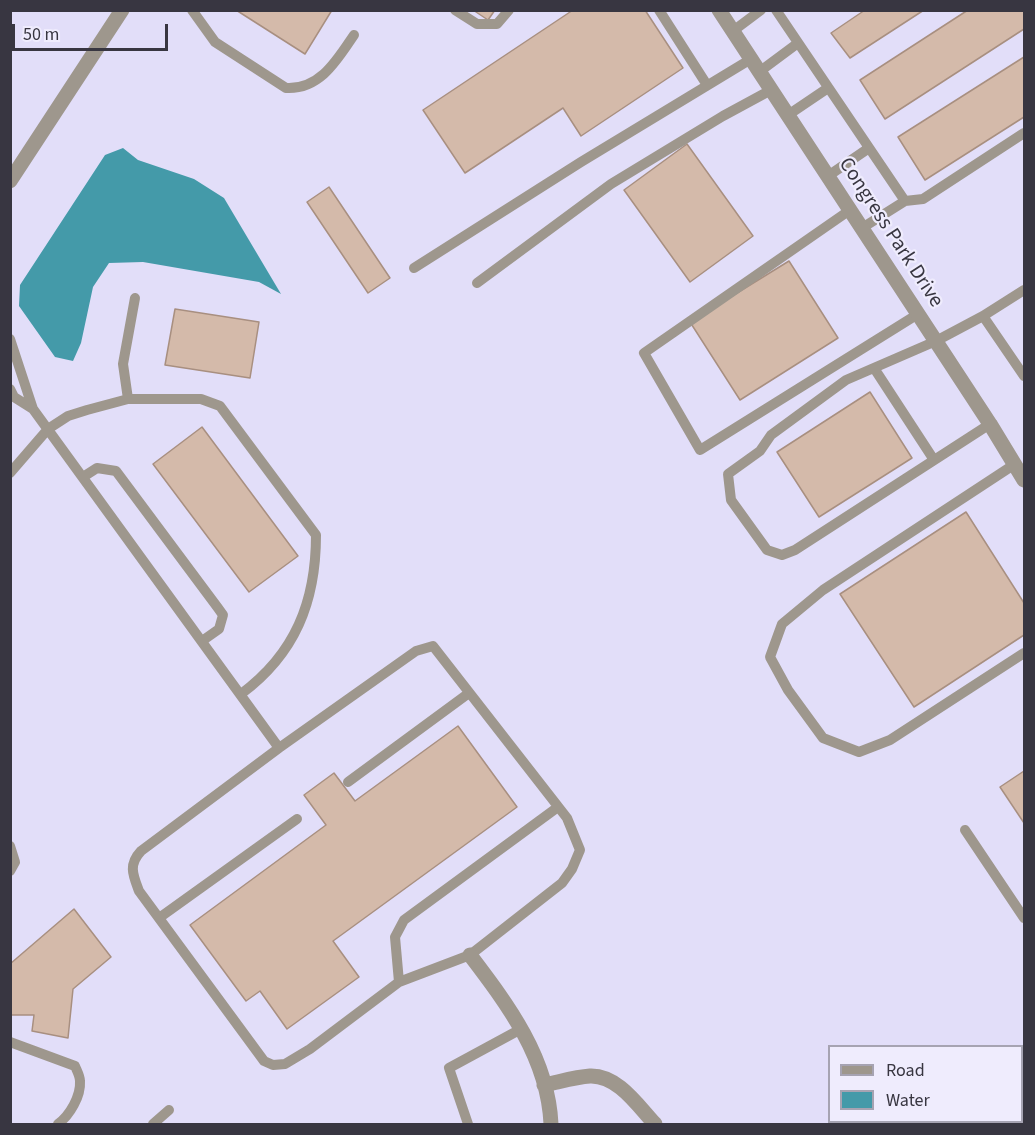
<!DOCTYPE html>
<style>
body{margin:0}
#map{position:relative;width:1035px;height:1135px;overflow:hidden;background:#e2def9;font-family:"Source Sans 3",sans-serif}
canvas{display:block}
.frame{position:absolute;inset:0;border:12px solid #383641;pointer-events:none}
.legend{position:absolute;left:828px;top:1045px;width:195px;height:78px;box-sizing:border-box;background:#efecfd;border:2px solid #a6a3b2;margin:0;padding:8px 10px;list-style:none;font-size:18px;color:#383641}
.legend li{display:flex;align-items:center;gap:12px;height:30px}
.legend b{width:30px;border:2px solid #a6a3b2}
.scale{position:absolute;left:12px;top:24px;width:156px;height:27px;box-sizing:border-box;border:3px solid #383641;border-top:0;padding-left:8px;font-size:18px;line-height:21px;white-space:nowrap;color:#383641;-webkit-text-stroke:4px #efecfd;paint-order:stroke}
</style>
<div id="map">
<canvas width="1035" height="1135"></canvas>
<div class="frame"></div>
<ul class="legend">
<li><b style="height:8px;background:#9e978d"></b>Road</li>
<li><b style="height:16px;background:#449aa9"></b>Water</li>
</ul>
<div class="scale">50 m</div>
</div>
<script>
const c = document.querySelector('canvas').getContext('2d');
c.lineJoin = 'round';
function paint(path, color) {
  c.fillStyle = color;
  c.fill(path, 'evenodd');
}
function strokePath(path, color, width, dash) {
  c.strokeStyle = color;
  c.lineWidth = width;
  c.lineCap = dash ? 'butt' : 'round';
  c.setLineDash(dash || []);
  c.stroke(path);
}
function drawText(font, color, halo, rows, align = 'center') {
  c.font = font + ' "Source Sans 3",sans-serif';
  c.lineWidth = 4.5;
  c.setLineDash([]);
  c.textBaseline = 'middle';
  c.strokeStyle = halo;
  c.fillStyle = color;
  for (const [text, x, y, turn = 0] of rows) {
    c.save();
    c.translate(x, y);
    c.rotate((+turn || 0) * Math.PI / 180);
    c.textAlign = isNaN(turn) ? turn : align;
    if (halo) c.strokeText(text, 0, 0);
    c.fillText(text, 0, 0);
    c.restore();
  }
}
const water = new Path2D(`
 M123 148 138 160 194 179 224 198 281 294 259 282 143 262 109 263 93 287 81 343 73 361 55 357 19 306 20 285 105 155Z`);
const building = new Path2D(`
 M236 10H332L305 54Z
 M473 10H495L488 20Z
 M573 10H645L683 68 581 136 563 108 465 173 423 110Z
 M865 10H924L850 58 831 33Z
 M968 10H1024V29L885 119 860 80Z
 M1024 57V117L925 180 898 137Z
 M687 144 753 236 690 282 624 190Z
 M329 187 390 278 368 293 307 202Z
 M789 261 838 338 740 400 690 322Z
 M175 309 259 322 250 378 165 365Z
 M870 392 912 458 819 517 777 452Z
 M202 427 298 556 249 592 153 464Z
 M966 512 1024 603V635L914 707 840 594Z
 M458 726 517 807 333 941 359 977 287 1029 260 991 246 1001 190 925 326 825 304 795 334 773 355 801Z
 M1024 771V823L1000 787Z
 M74 909 111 957 73 989 68 1038 32 1031 34 1015H10V964Z`);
const service = new Path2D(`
 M192 10 215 42 286 88C320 90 337 60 354 35
 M455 10 477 24H497L509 10
 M659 10 707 85
 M776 10 905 201 862 228
 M733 31 761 10
 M759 72 798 43
 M788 115 828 88
 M828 176 869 148
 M905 201 923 199 1024 133
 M850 210 644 353 700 450 918 314
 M414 268 581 162 751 59
 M477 283 611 184 723 116 771 90
 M983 316 1024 376
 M10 339 33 409 279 748
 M874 368 934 460
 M10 389 14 397 33 409
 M128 399 123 364 135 298
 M990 424 795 550 782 555 767 550 731 500 728 474 760 451 771 435 846 380 936 341 983 316 1024 290
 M1015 464 823 590 782 624 770 657 788 690 823 738 859 752 890 740 1024 653
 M10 473 48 429 68 416 87 410 128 399H201L220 406 316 535C316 602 295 654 241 694
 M83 477 97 468 116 471 218 608 223 615 219 629 202 641
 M433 646 567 818 580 850 572 869 562 883 470 955 399 982 310 1049 285 1064 273 1065 264 1061 139 891C133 875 128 865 141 851L279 748 416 651Z
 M348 782 469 693
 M965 830 1024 918
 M10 846 15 862 10 871
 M159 918 297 819
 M399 982 395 937 404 920 558 807
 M10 1042 75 1066C77 1071 80 1076 80 1081 81 1096 70 1115 58 1124
 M153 1124 169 1110
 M468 1124 449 1068 521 1029`);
const minor = new Path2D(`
 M719 10 990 424 1024 480
 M470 955C508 1005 548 1058 551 1124
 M544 1085C559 1082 575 1077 590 1076 618 1075 638 1106 655 1124`);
const tertiary = new Path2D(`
 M10 181 122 10`);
const streetNames = [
 ["Congress Park Drive",890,233,57]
];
paint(water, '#449aa9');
paint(building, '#d4baaa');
strokePath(building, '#a88f80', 1.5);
strokePath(service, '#9e978d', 10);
strokePath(minor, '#9e978d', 15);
strokePath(tertiary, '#9e978d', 15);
drawText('21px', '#383641', '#efecfd', streetNames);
</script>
